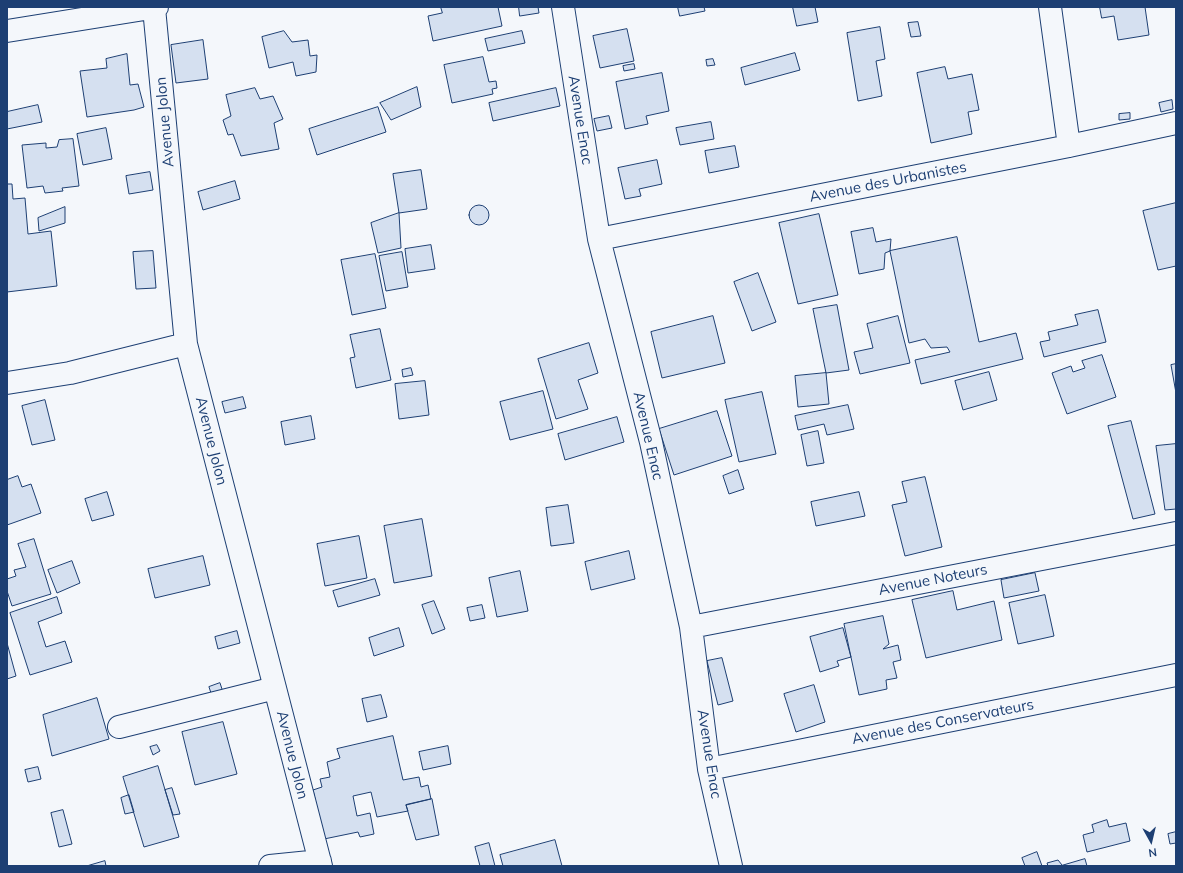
<!DOCTYPE html>
<style>
body{margin:0}
#map{position:relative;width:1183px;height:873px;overflow:hidden;background:#f4f7fb;font-family:Mulish,sans-serif}
canvas{display:block}
.frame{position:absolute;inset:0;border:8px solid #1d3f73;pointer-events:none}
.north{position:absolute;left:1131px;top:821px;width:40px;height:40px;-webkit-text-stroke:3px #f4f7fb;paint-order:stroke;rotate:172deg;font-size:11px;font-weight:700;line-height:16px;text-align:center;color:#1d3f73}
.north::after{content:'';display:block;margin:auto;width:14px;height:18px;background:#1d3f73;clip-path:polygon(50% 0,100% 100%,50% 72%,0 100%)}
</style>
<div id="map">
<canvas width="1183" height="873"></canvas>
<div class="frame"></div>
<div class="north">N</div>
</div>
<script>
const c = document.querySelector('canvas').getContext('2d');
c.lineJoin = 'round';
function paint(path, color) {
  c.fillStyle = color;
  c.fill(path, 'evenodd');
}
function strokePath(path, color, width, dash) {
  c.strokeStyle = color;
  c.lineWidth = width;
  c.lineCap = dash ? 'butt' : 'round';
  c.setLineDash(dash || []);
  c.stroke(path);
}
function drawText(font, color, halo, rows, align = 'center') {
  c.font = font + ' Mulish,sans-serif';
  c.lineWidth = 3;
  c.setLineDash([]);
  c.textBaseline = 'middle';
  c.strokeStyle = halo;
  c.fillStyle = color;
  for (const [text, x, y, turn = 0] of rows) {
    c.save();
    c.translate(x, y);
    c.rotate((+turn || 0) * Math.PI / 180);
    c.textAlign = isNaN(turn) ? turn : align;
    if (halo) c.strokeText(text, 0, 0);
    c.fillText(text, 0, 0);
    c.restore();
  }
}
const building = new Path2D(`
 M441 7H498L502 26 433 41 428 16 442 13Z
 M519 7H538L539 13 520 16Z
 M678 7H704L705 11 680 16Z
 M793 7H815L818 22 797 26Z
 M1100 7H1145L1149 35 1118 40 1114 16 1102 18Z
 M918 22 921 36 911 37 908 23Z
 M880 27 885 59 876 61 882 96 858 101 847 33Z
 M627 29 634 61 600 68 593 36Z
 M284 31 292 42 308 40 310 56 317 55 316 72 296 76 293 62 269 68 262 37Z
 M522 31 525 43 488 51 485 39Z
 M203 40 208 79 176 83 171 45Z
 M795 53 800 70 745 85 741 68Z
 M127 54 130 85 138 84 144 107 134 110 87 117 80 71 107 68 106 59Z
 M483 57 489 82 496 81 497 88 492 89 493 94 452 103 444 65Z
 M713 59 715 65 707 66 706 60Z
 M634 64 635 69 624 71 623 66Z
 M945 67 948 79 972 74 979 110 968 112 972 134 931 143 917 73Z
 M662 73 669 111 646 116 648 124 625 129 616 82Z
 M417 87 421 107 391 120 380 103Z
 M255 88 260 99 273 96 283 119 274 123 279 149 241 156 233 134 228 135 223 120 231 116 226 95Z
 M556 88 560 106 493 121 489 103Z
 M1172 100 1173 109 1161 112 1159 103Z
 M38 105 42 122 7 129V112Z
 M378 107 386 132 317 155 309 129Z
 M1130 113V119L1119 120V114Z
 M609 116 612 128 597 131 594 119Z
 M711 122 714 139 680 145 676 128Z
 M106 128 112 159 83 165 77 134Z
 M73 139 79 186 62 188 63 191 45 193 43 186 27 188 22 145 46 143V148L57 147 59 140Z
 M735 146 739 167 709 173 705 151Z
 M657 160 662 184 639 189 641 196 625 199 618 168Z
 M421 170 427 209 399 213 393 174Z
 M150 172 153 190 129 194 126 176Z
 M235 181 240 199 203 210 198 192Z
 M7 184H12L13 199 25 198 28 234 51 231 57 286 7 292Z
 M1176 203V266L1158 270 1143 211Z
 M469 215a10 10 0 1 1 20 0a10 10 0 1 1-20 0Z
 M65 207V223L39 231 38 218Z
 M399 213 401 248 378 253 371 223Z
 M819 214 838 295 798 304 779 223Z
 M873 228 876 242 891 239 890 251 885 253 884 269 859 274 851 232Z
 M957 237 979 342 1016 333 1023 359 921 384 915 360 950 352 947 347 931 348 925 339 909 343 890 251Z
 M431 245 435 269 408 273 405 249Z
 M153 251 156 288 136 289 133 252Z
 M402 252 408 287 386 291 379 256Z
 M375 254 386 308 352 315 341 260Z
 M758 273 776 322 752 331 734 282Z
 M837 305 849 370 826 373 813 309Z
 M1098 310 1106 342 1044 357 1040 342 1050 340 1048 332 1078 325 1075 315Z
 M713 316 725 363 662 378 651 332Z
 M898 316 910 363 860 374 854 352 873 348 867 324Z
 M380 329 391 380 356 388 350 358 355 357 350 335Z
 M589 343 598 373 578 380 588 409 556 419 538 359Z
 M1102 355 1116 397 1067 414 1052 373 1071 366 1073 372 1085 368 1082 361Z
 M1176 364V393L1171 365Z
 M411 368 413 375 403 377 402 370Z
 M989 372 997 400 963 410 955 381Z
 M826 373 829 404 798 407 795 376Z
 M425 381 429 415 399 419 395 384Z
 M543 391 553 429 510 440 500 402Z
 M762 392 776 454 739 462 725 400Z
 M243 397 246 408 225 413 222 402Z
 M45 400 55 440 32 445 22 406Z
 M848 405 854 429 827 435 824 424 798 430 795 416Z
 M717 411 732 456 674 475 659 429Z
 M311 416 315 439 285 445 281 422Z
 M617 417 624 442 565 460 558 434Z
 M1131 421 1155 514 1133 519 1108 426Z
 M818 431 824 463 807 466 801 435Z
 M1176 444V509L1165 510 1156 446Z
 M738 470 744 489 729 494 723 476Z
 M18 476 22 487 31 484 41 513 7 525V480Z
 M925 477 942 547 905 556 892 505 907 502 902 482Z
 M107 492 114 515 92 521 85 499Z
 M859 492 865 516 816 526 811 502Z
 M568 505 574 543 551 546 546 508Z
 M422 519 432 576 394 583 384 526Z
 M359 536 367 578 325 586 317 544Z
 M34 539 51 594 12 606 7 591V579L16 576 14 570 26 567 18 544Z
 M629 551 635 579 591 590 585 562Z
 M203 556 210 585 155 598 148 569Z
 M72 561 80 583 57 593 48 570Z
 M520 571 528 611 497 617 489 578Z
 M1035 573 1039 591 1004 598 1001 580Z
 M375 579 380 595 338 607 333 591Z
 M953 591 957 610 994 601 1002 640 926 658 912 600Z
 M1045 595 1054 636 1018 644 1009 603Z
 M57 597 62 613 38 622 46 647 65 641 72 662 30 675 10 613Z
 M434 601 445 629 432 634 422 605Z
 M482 605 485 618 470 621 467 608Z
 M883 616 889 644 883 649 898 645 901 660 893 662 897 678 886 680 887 689 859 695 844 624Z
 M399 628 404 646 374 656 369 638Z
 M843 628 851 657 837 661 839 666 820 672 810 637Z
 M237 631 240 643 218 649 215 637Z
 M7 643 16 676 7 679Z
 M722 658 733 701 718 705 707 661Z
 M220 683 223 692 212 696 209 687Z
 M814 685 825 722 796 732 784 694Z
 M381 695 387 717 367 722 362 699Z
 M97 698 109 739 52 756 43 715Z
 M223 722 237 774 195 785 182 732Z
 M393 736 403 780 419 777 421 787 428 785 431 799 406 805 408 811 377 817 371 792 353 796 357 816 370 813 374 834 360 837 358 832 324 839 313 790 322 787 320 779 330 777 327 762 340 758 337 749Z
 M157 745 160 751 153 755 150 747Z
 M448 746 451 764 423 770 419 752Z
 M158 766 179 837 144 847 123 777Z
 M38 767 41 779 28 782 25 770Z
 M172 788 180 814 173 815 165 790Z
 M129 795 134 812 125 814 121 798Z
 M432 799 439 835 416 840 406 805Z
 M63 810 72 844 59 847 51 813Z
 M1107 820 1109 827 1126 823 1130 841 1087 852 1083 835 1094 832 1092 825Z
 M1176 832V843L1170 844 1168 834Z
 M555 840 562 866H503L500 855Z
 M489 843 495 866H480L475 847Z
 M1037 852 1042 866H1025L1022 858Z
 M1085 859 1087 866H1048L1047 863 1058 860 1062 865Z
 M105 861 106 866H87Z`);
const minor = new Path2D(`
 M563 7 599 239 651 442 691 627 709 769 731 866
 M1050 7 1069 146
 M154 8 186 344 321 866
 M7 31 157 7
 M599 239 1069 146 1176 123
 M7 383 70 373 186 344
 M691 627 1176 533
 M119 727 275 688
 M709 769 1176 675
 M270 866 320 861`);
const streetNames = [
 ["Avenue Enac",580,120,81],
 ["Avenue Jolon",165,122,-95],
 ["Avenue des Urbanistes",888,182,-11],
 ["Avenue Enac",648,436,77],
 ["Avenue Jolon",211,441,76],
 ["Avenue Noteurs",933,580,-11],
 ["Avenue des Conservateurs",943,722,-11],
 ["Avenue Enac",709,754,81],
 ["Avenue Jolon",292,755,76]
];
paint(building, '#d5e0f0');
strokePath(building, '#1d3f73', 1);
strokePath(minor, '#1d3f73', 24);
strokePath(minor, '#f4f7fb', 22);
drawText('15px', '#1d3f73', '#f4f7fb', streetNames);
</script>
